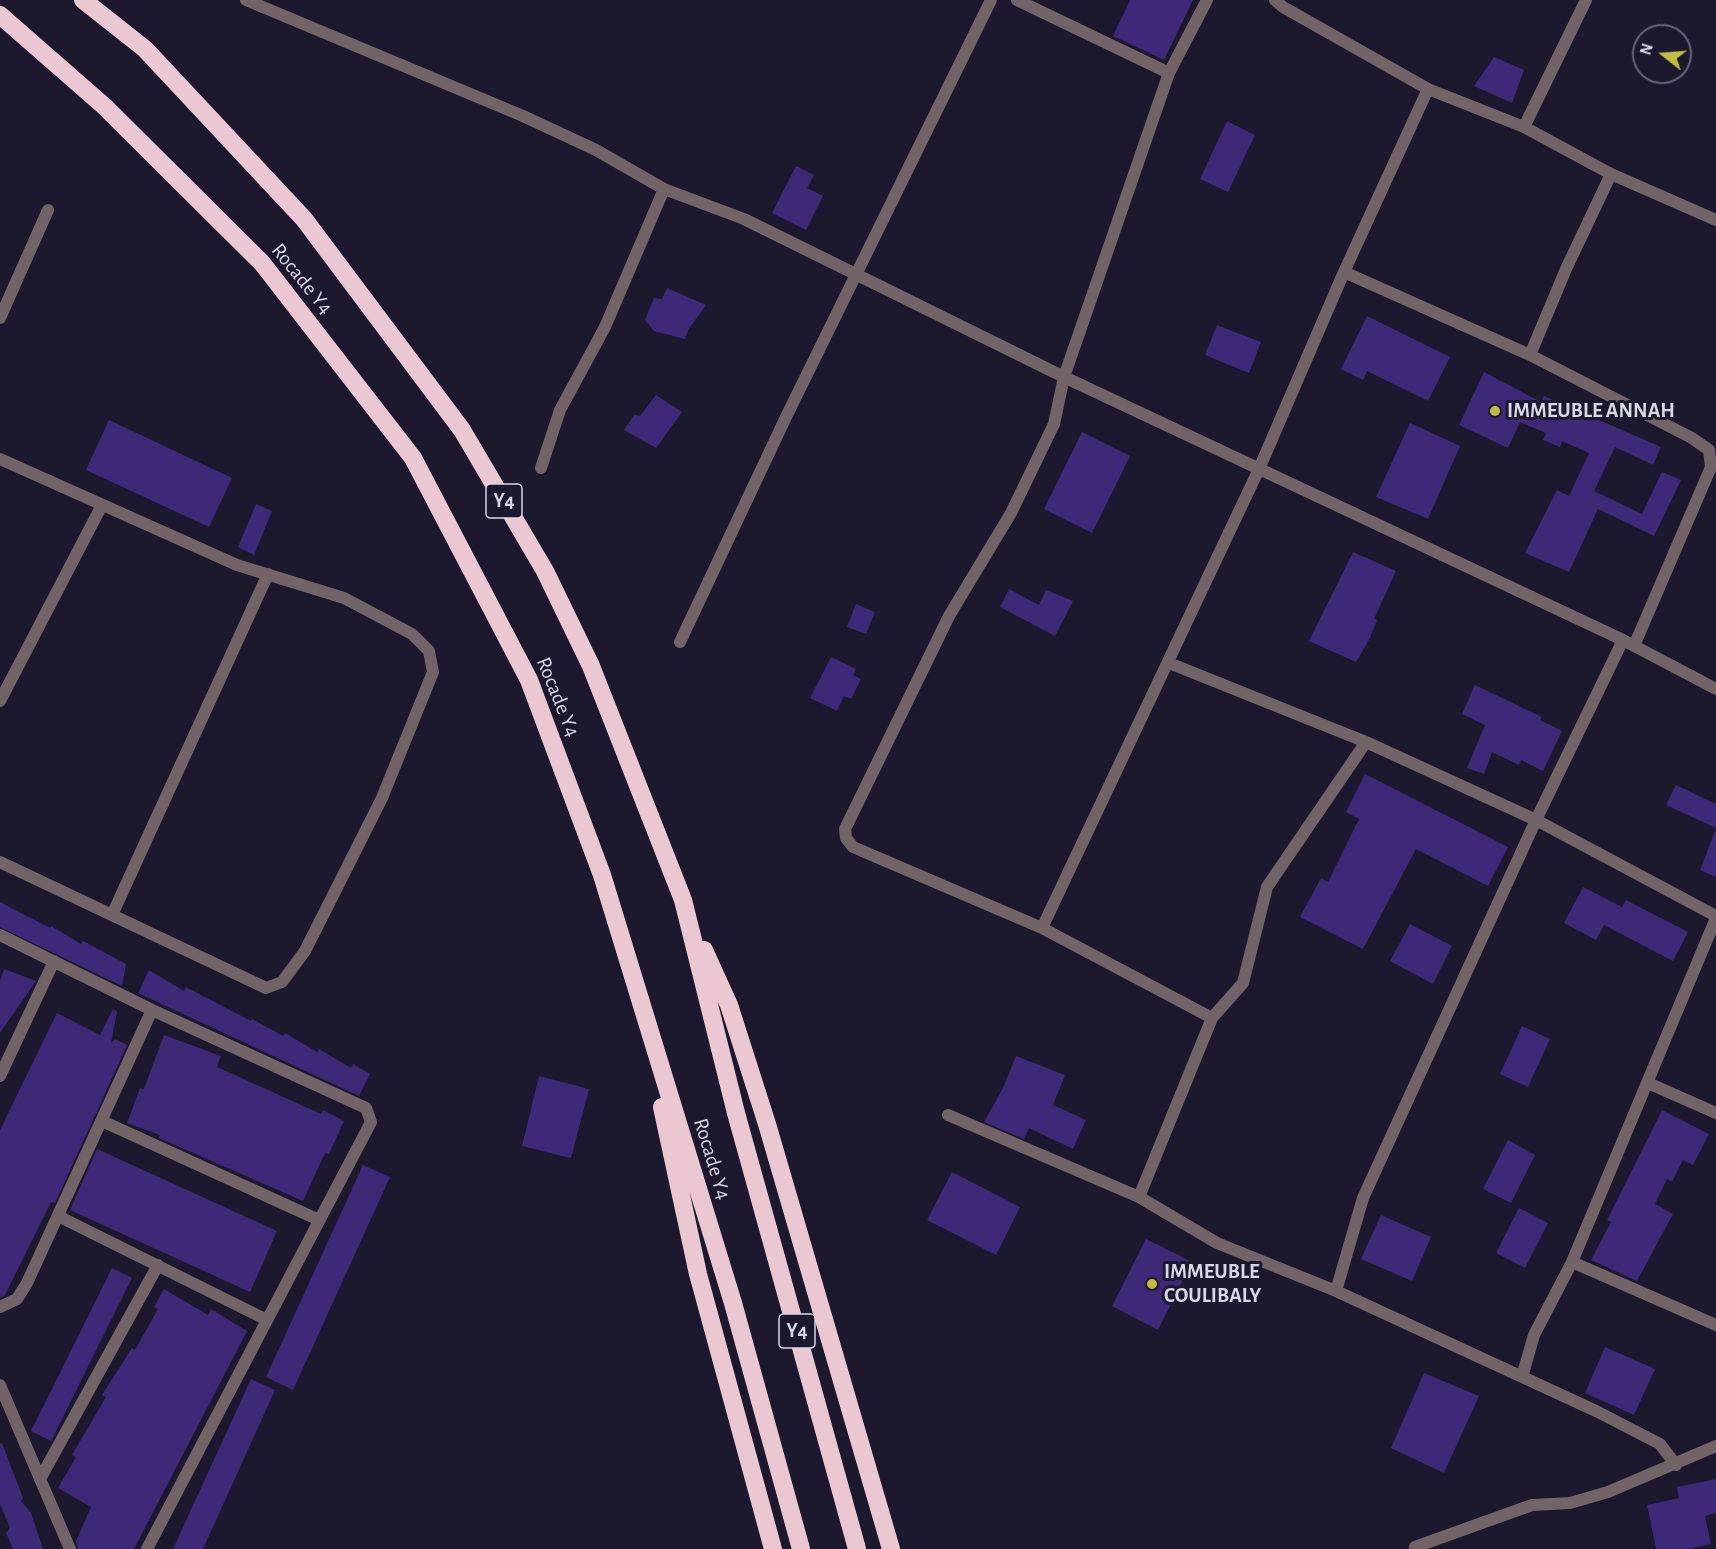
<!DOCTYPE html>
<style>
body{margin:0}
#map{position:relative;width:1716px;height:1549px;overflow:hidden;background:#1c182e;font-family:"Alegreya Sans",sans-serif}
canvas{display:block}
.north{position:absolute;left:1632px;top:24px;width:60px;height:60px;box-sizing:border-box;background:#1c182e;border:2px solid #676478;border-radius:50%;rotate:287deg;font-size:16px;font-weight:700;line-height:24px;text-align:center;color:#d8d7e6}
.north::after{content:'';display:block;margin:auto;width:21px;height:27px;background:#c2bd3f;clip-path:polygon(50% 0,100% 100%,50% 72%,0 100%)}
</style>
<div id="map">
<canvas width="1716" height="1549"></canvas>
<div class="north">N</div>
</div>
<script>
const c = document.querySelector('canvas').getContext('2d');
c.lineJoin = 'round';
function paint(path, color) {
  c.fillStyle = color;
  c.fill(path, 'evenodd');
}
function strokePath(path, color, width, dash) {
  c.strokeStyle = color;
  c.lineWidth = width;
  c.lineCap = dash ? 'butt' : 'round';
  c.setLineDash(dash || []);
  c.stroke(path);
}
function drawText(font, color, halo, rows, align = 'center') {
  c.font = font + ' "Alegreya Sans",sans-serif';
  c.lineWidth = 6;
  c.setLineDash([]);
  c.textBaseline = 'middle';
  c.strokeStyle = halo;
  c.fillStyle = color;
  for (const [text, x, y, turn = 0] of rows) {
    c.save();
    c.translate(x, y);
    c.rotate((+turn || 0) * Math.PI / 180);
    c.textAlign = isNaN(turn) ? turn : align;
    if (halo) c.strokeText(text, 0, 0);
    c.fillText(text, 0, 0);
    c.restore();
  }
}
const building = new Path2D(`
 M1130 0H1193L1164 60 1113 36Z
 M1494 57 1524 70 1512 103 1474 86Z
 M1227 121 1255 135 1228 192 1200 179Z
 M796 166 814 175 807 188 823 196 806 230 772 213Z
 M667 288 706 305 688 330 685 339 654 331 645 320 654 298 662 299Z
 M1367 316 1450 357 1428 401 1367 371 1363 380 1341 369Z
 M1217 325 1261 342 1249 373 1205 355Z
 M1484 372 1541 402 1544 396 1661 447 1653 465 1615 447 1594 491 1642 514 1662 472 1681 480 1654 536 1598 509 1569 572 1525 553 1557 490 1569 496 1589 453 1562 441 1560 447 1543 440 1546 433 1520 422 1508 448 1459 425Z
 M656 395 682 412 656 448 624 430 634 415 640 416Z
 M109 420 232 478 209 527 86 470Z
 M1410 423 1460 446 1428 519 1376 497Z
 M1082 432 1130 456 1092 533 1044 509Z
 M256 504 272 511 254 555 238 547Z
 M1353 552 1396 571 1374 619 1377 620 1370 638 1356 662 1309 641Z
 M1009 589 1039 605 1046 590 1073 601 1055 636 1000 607Z
 M856 604 875 612 866 634 847 627Z
 M831 657 856 669 853 675 861 679 851 699 844 696 837 711 810 698Z
 M1475 685 1542 717 1540 720 1562 731 1543 771 1521 760 1519 765 1492 752 1484 774 1467 768 1485 725 1462 714Z
 M1365 774 1508 847 1488 886 1416 849 1363 949 1300 917 1321 878 1328 882 1359 819 1346 812Z
 M1676 785 1716 804V828L1666 805Z
 M1715 831H1716V877L1700 870Z
 M1583 887 1622 907 1626 900 1688 932 1673 961 1604 925 1596 940 1564 923Z
 M0 902 50 928 51 926 81 944 83 941 126 964 122 986 0 927Z
 M1410 924 1452 946 1433 984 1390 961Z
 M4 969 36 981 0 1033V981Z
 M149 970 184 991 186 987 251 1021 252 1019 283 1036 285 1033 317 1052 319 1049 351 1068 353 1064 370 1074 359 1096 138 993Z
 M113 1009 117 1011 111 1043 115 1039 127 1045 55 1203 51 1202 5 1295 0 1298V1130L57 1013 100 1035Z
 M1522 1026 1550 1039 1528 1087 1500 1074Z
 M164 1035 221 1056 217 1067 321 1114 323 1110 344 1121 329 1154 325 1153 303 1201 159 1138 160 1135 127 1123 140 1088 144 1089Z
 M1016 1056 1065 1075 1053 1105 1086 1120 1073 1149 1029 1128 1024 1139 984 1122 1003 1088Z
 M539 1076 589 1089 571 1158 522 1146Z
 M1662 1110 1709 1134 1693 1165 1683 1160 1672 1182 1667 1179 1655 1204 1673 1214 1637 1281 1591 1260 1611 1222 1607 1220Z
 M1508 1140 1535 1155 1511 1203 1483 1189Z
 M97 1149 277 1231 250 1292 70 1210Z
 M363 1165 390 1177 293 1390 266 1377Z
 M952 1172 1020 1207 996 1255 927 1220Z
 M1519 1208 1548 1223 1525 1268 1496 1253Z
 M1381 1215 1431 1237 1412 1281 1361 1259Z
 M1146 1239 1192 1262 1158 1330 1112 1306Z
 M112 1268 132 1278 51 1441 31 1431Z
 M164 1289 208 1315 211 1309 247 1331 134 1549H78L76 1541 91 1507 58 1488 76 1457 72 1455 106 1397 102 1395 132 1348 135 1350 158 1309 154 1307Z
 M1605 1347 1655 1369 1634 1415 1585 1393Z
 M1424 1373 1479 1396 1444 1473 1391 1448Z
 M251 1379 275 1390 203 1549H173Z
 M2 1443 23 1498 21 1501 31 1513 43 1549H13L6 1533 10 1528 0 1504V1444Z
 M1716 1479V1513L1705 1516 1711 1544 1689 1549H1656L1647 1505 1679 1498 1677 1487Z`);
const street = new Path2D(`
 M246 0 523 116 596 150 664 189 744 219 1064 377 1623 640 1716 689
 M1017 0 1169 73
 M1207 0 1169 73 1064 377 1054 424 1011 513 949 616 845 829 846 838 853 847 1042 928 1259 469 1344 272 1428 89 1283 7 1275 0
 M1428 89 1524 127 1586 0
 M1524 127 1611 174
 M1344 272 1530 355 1692 438 1709 450 1711 467 1634 646
 M0 318 48 210
 M1530 355 1566 269 1611 174 1716 220
 M0 459 237 565 344 598 412 634 429 651 433 672 382 798 305 951 282 982 266 988 0 862
 M541 468 560 410 605 327 664 189
 M680 642 786 417 991 0
 M1169 663 1366 742 1536 820 1716 916
 M0 701 102 505
 M112 915 268 574
 M1042 928 1212 1018
 M0 935 152 1010 366 1108 371 1122 147 1549
 M0 1076 54 961
 M1648 1083 1716 1113
 M948 1115 1139 1197 1217 1243 1336 1291 1596 1411 1660 1444 1676 1465
 M102 1121 319 1220
 M1139 1197 1212 1018 1243 983 1267 887 1366 742
 M58 1216 267 1320
 M1572 1262 1716 1325
 M1336 1291 1363 1198 1536 820 1623 640
 M0 1307 17 1299 27 1283 152 1010
 M1522 1377 1534 1335 1572 1262 1716 918
 M0 1385 70 1549
 M40 1479 158 1265
 M1415 1547 1532 1505 1570 1503 1608 1492 1716 1446`);
const highway = new Path2D(`
 M83 0 145 49 304 219 462 430 545 571 591 666 683 900 736 1113 857 1549
 M0 15 104 106 262 263 413 458 529 680 602 875 733 1303 801 1549
 M704 950 729 1005 767 1124 891 1549
 M662 1107 698 1274 773 1549`);
const markers = [
 [1495,411,6,"#c2bd3f"],
 [1152,1284,6,"#c2bd3f"]
];
const shields = [
 [504,501,36],
 [797,1331,36]
];
const shieldNames = [
 ["Y4",504,501],
 ["Y4",797,1331]
];
const streetNames = [
 ["Rocade Y4",302,279,51],
 ["Rocade Y4",558,697,68],
 ["Rocade Y4",712,1159,73]
];
const poiNames = [
 ["IMMEUBLE ANNAH",1507,411],
 ["IMMEUBLE",1164,1272],
 ["COULIBALY",1164,1296]
];
paint(building, '#3d2978');
strokePath(street, '#716366', 12);
strokePath(highway, '#ebc8d1', 18);
for (const [x, y, r, color] of markers) {
  const dot = new Path2D();
  dot.arc(x, y, r, 0, 2 * Math.PI);
  c.fillStyle = color;
  c.fill(dot);
  strokePath(dot, '#1c182e', 2);
}
for (const [x, y, w] of shields) {
  const box = new Path2D();
  box.roundRect(x - w / 2, y - 17, w, 34, 4.5);
  c.fillStyle = '#1c182e';
  c.fill(box);
  strokePath(box, '#d8d7e6', 1.5);
}
drawText('bold 20px', '#d8d7e6', null, shieldNames);
drawText('21px', '#d8d7e6', '#1c182e', streetNames);
drawText('bold 21px', '#d8d7e6', '#1c182e', poiNames, 'left');
</script>
